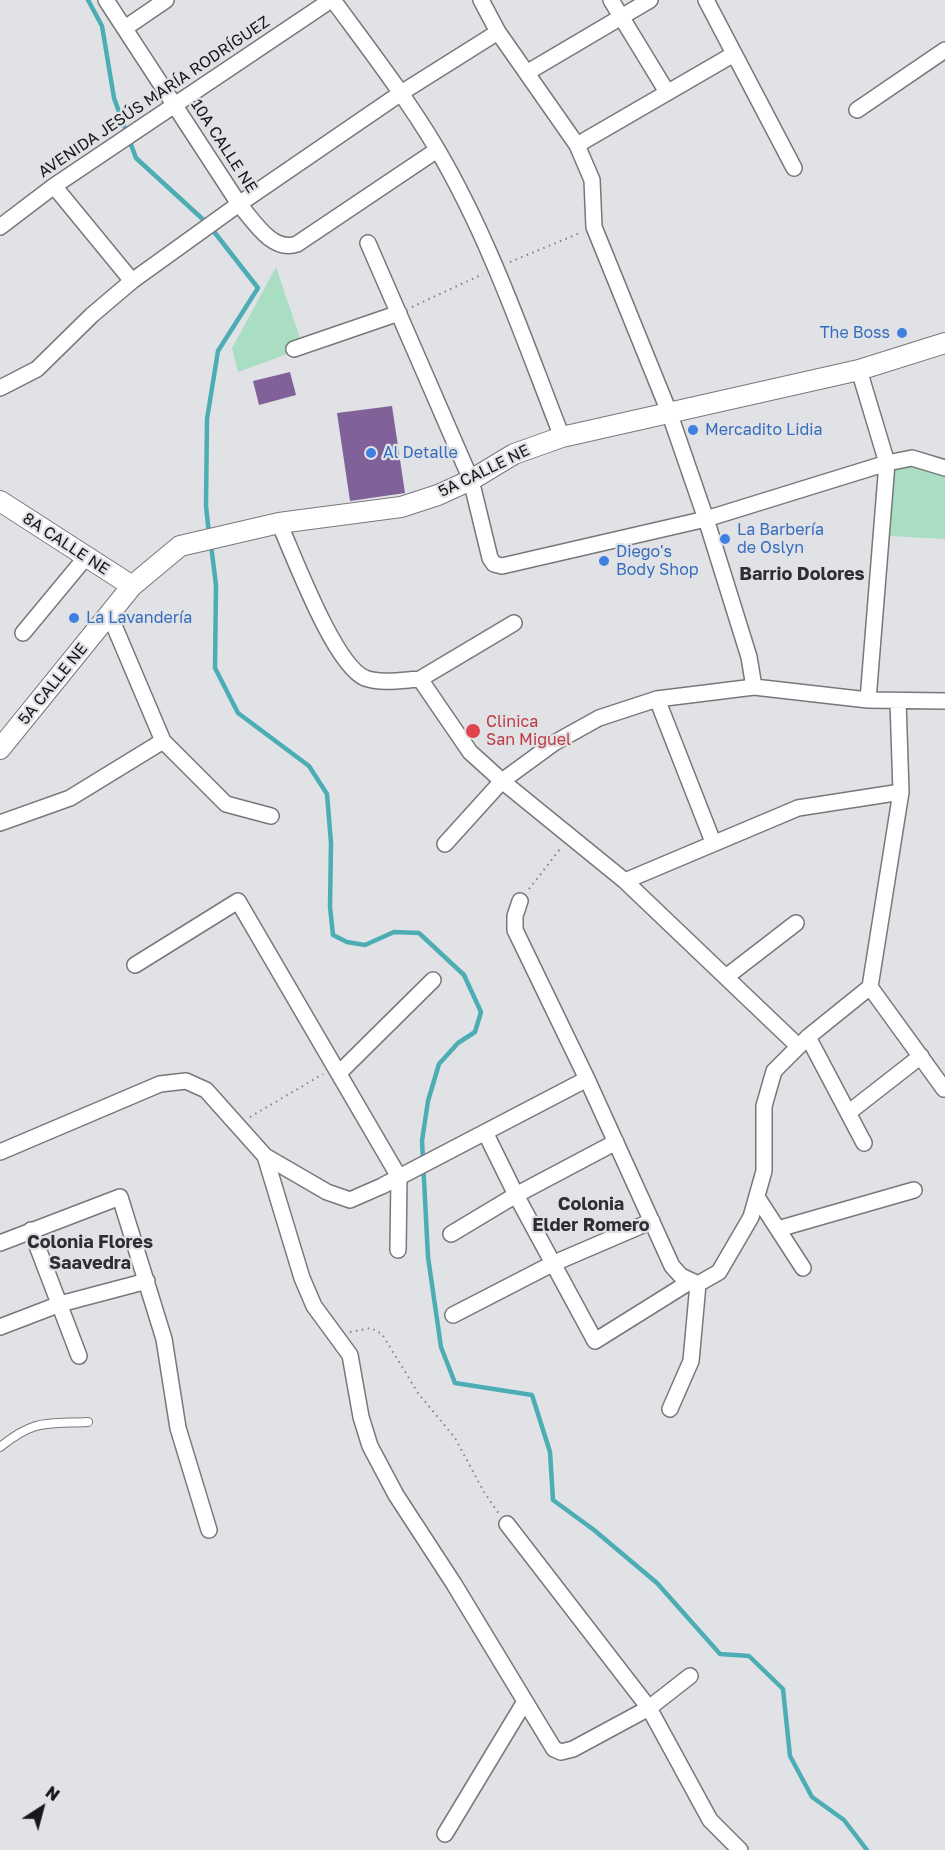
<!DOCTYPE html>
<meta charset="utf-8">
<style>
body{margin:0}
#map{position:relative;width:945px;height:1850px;overflow:hidden;background:#e1e2e6;font-family:"Golos Text",sans-serif}
canvas{display:block}
.north{position:absolute;left:12px;top:1778px;width:60px;height:60px;-webkit-text-stroke:4px #e1e2e6;paint-order:stroke;rotate:36deg;font-size:16px;font-weight:700;line-height:24px;text-align:center;color:#18181a}
.north::after{content:'';display:block;margin:auto;width:21px;height:27px;background:#18181a;clip-path:polygon(50% 0,100% 100%,50% 72%,0 100%)}
</style>
<div id="map">
<canvas width="945" height="1850"></canvas>
<div class="north">N</div>
</div>
<script>
const c = document.querySelector('canvas').getContext('2d');
c.lineJoin = 'round';
function paint(path, color) {
  c.fillStyle = color;
  c.fill(path, 'evenodd');
}
function strokePath(path, color, width, dash) {
  c.strokeStyle = color;
  c.lineWidth = width;
  c.lineCap = dash ? 'butt' : 'round';
  c.setLineDash(dash || []);
  c.stroke(path);
}
function drawText(font, color, halo, rows, align = 'center') {
  c.font = font + ' "Golos Text",sans-serif';
  c.lineWidth = 4.5;
  c.setLineDash([]);
  c.textBaseline = 'middle';
  c.strokeStyle = halo;
  c.fillStyle = color;
  for (const [text, x, y, turn = 0] of rows) {
    c.save();
    c.translate(x, y);
    c.rotate((+turn || 0) * Math.PI / 180);
    c.textAlign = isNaN(turn) ? turn : align;
    if (halo) c.strokeText(text, 0, 0);
    c.fillText(text, 0, 0);
    c.restore();
  }
}
const green = new Path2D(`
 M276 267 301 341 287 345 290 353 238 372 232 348Z
 M914 463 945 474V539L890 536 893 471Z`);
const stream = new Path2D(`
 M88 0 102 26 114 98 136 158 208 224 258 288 218 351 207 419 206 506 209 534
 M211 545 216 585 215 668 238 713 309 766 327 794 331 843 330 907 333 935 347 942 365 945 394 932 419 933 464 975 481 1012 475 1032 458 1043 439 1064 428 1101 422 1141 428 1257 441 1347 455 1383 532 1395 550 1452 553 1500 594 1530 657 1583 720 1654 749 1656 783 1689 790 1756 812 1797 844 1820 867 1850`);
const building = new Path2D(`
 M290 372 296 395 259 405 253 381Z
 M392 406 405 493 350 501 337 413Z`);
const path = new Path2D(`
 M510 262 580 233
 M412 307 483 274
 M529 889 560 849
 M250 1117 323 1074
 M350 1332 371 1328 382 1334 418 1393 455 1438 484 1492 499 1514`);
const service = new Path2D(`
 M0 1447C35 1419 45 1424 88 1422`);
const minor = new Path2D(`
 M106 0 239 204C253 220 272 253 297 244L437 150
 M333 0C369 49 406 97 437 149 490 239 524 340 562 437
 M481 0 498 32 577 145 592 180 594 227 669 412 706 519 749 657 754 687
 M611 0 667 92
 M706 0 794 168
 M125 28 166 0
 M528 72 650 0
 M857 110 945 50
 M577 145 734 54
 M54 186 132 281
 M0 227 54 186 331 0
 M368 243 471 480 490 558 494 564 502 566 706 519 887 463 912 458 945 468
 M294 349 399 313
 M859 370 887 463 868 700
 M0 388 37 369 92 315 132 281 239 204 401 93 498 32
 M279 523C294 556 334 665 365 678 381 684 403 680 420 679L470 752 502 781 625 881 798 1046
 M110 616 163 741 226 804 271 816
 M23 633 86 557
 M420 679 514 623
 M657 699 713 842
 M898 701 901 792 870 987 944 1089
 M0 823 70 798 163 741
 M445 844 502 781 554 743 599 718 657 699 754 687 868 700 945 701
 M625 881 798 808 901 792
 M520 901 515 916V930L587 1079
 M135 965 238 901 399 1177 398 1250
 M726 977 796 923
 M808 1037 864 1143
 M340 1072 433 980
 M848 1113 921 1056
 M485 1132 516 1195 616 1142
 M0 1152 160 1084 186 1081 206 1090 265 1156 327 1192 350 1200 382 1186 587 1079 672 1266 681 1276 698 1284 719 1272 751 1217 764 1171V1106L774 1071 808 1037 870 987
 M265 1156 302 1278 314 1306 350 1355 361 1417 370 1446 396 1495 454 1584 554 1749 561 1752 573 1749 649 1708 690 1676
 M757 1197 803 1268
 M778 1229 914 1190
 M31 1230 79 1356
 M451 1234 516 1195 595 1341 691 1281
 M0 1243 120 1197 164 1339 178 1428 209 1530
 M453 1315 552 1264 652 1221
 M0 1327 60 1304 147 1281
 M670 1409 691 1361 698 1284
 M507 1524 649 1708 710 1820 740 1850
 M445 1834 524 1703`);
const tertiary = new Path2D(`
 M0 501 132 586
 M0 749 132 586 180 546 279 523 401 507 438 495 471 480 514 454 562 437 859 370 945 343`);
const markers = [
 [902,333,6,"#3f7fe0"],
 [693,430,6,"#3f7fe0"],
 [371,453,6,"#3f7fe0"],
 [725,539,6,"#3f7fe0"],
 [604,561,6,"#3f7fe0"],
 [74,618,6,"#3f7fe0"],
 [473,731,8,"#e0444e"]
];
const streetNames = [
 ["AVENIDA JESÚS MARÍA RODRÍGUEZ",154,97,-34],
 ["10A CALLE NE",224,146,57],
 ["5A CALLE NE",484,471,-26],
 ["8A CALLE NE",66,544,33],
 ["5A CALLE NE",53,684,-51]
];
const shopNames = [
 ["The Boss",890,333,"right"],
 ["Mercadito Lidia",705,430],
 ["Al Detalle",383,453],
 ["La Barbería",737,530],
 ["de Oslyn",737,548],
 ["Diego's",616,552],
 ["Body Shop",616,570],
 ["La Lavandería",86,618]
];
const healthNames = [
 ["Clinica",486,722],
 ["San Miguel",486,740]
];
const neighbourhoodNames = [
 ["Barrio Dolores",802,574],
 ["Colonia",591,1204],
 ["Elder Romero",591,1225],
 ["Colonia Flores",90,1242],
 ["Saavedra",90,1263]
];
paint(green, '#aadec2');
strokePath(stream, '#4cadb5', 4.5);
paint(building, '#806199');
strokePath(service, '#77787b', 10);
strokePath(minor, '#77787b', 18);
strokePath(tertiary, '#77787b', 22);
strokePath(path, '#818285', 2, [1.5, 4.5]);
strokePath(service, '#fff', 8);
strokePath(minor, '#fff', 15);
strokePath(tertiary, '#fff', 20);
for (const [x, y, r, color] of markers) {
  const dot = new Path2D();
  dot.arc(x, y, r, 0, 2 * Math.PI);
  c.fillStyle = color;
  c.fill(dot);
  strokePath(dot, '#e1e2e6', 2);
}
drawText('16px', '#18181a', '#e1e2e6', streetNames);
drawText('16px', '#366cbe', '#e1e2e6', shopNames, 'left');
drawText('16px', '#be3a42', '#e1e2e6', healthNames, 'left');
drawText('bold 18px', '#2e2f32', '#e1e2e6', neighbourhoodNames);
</script>
